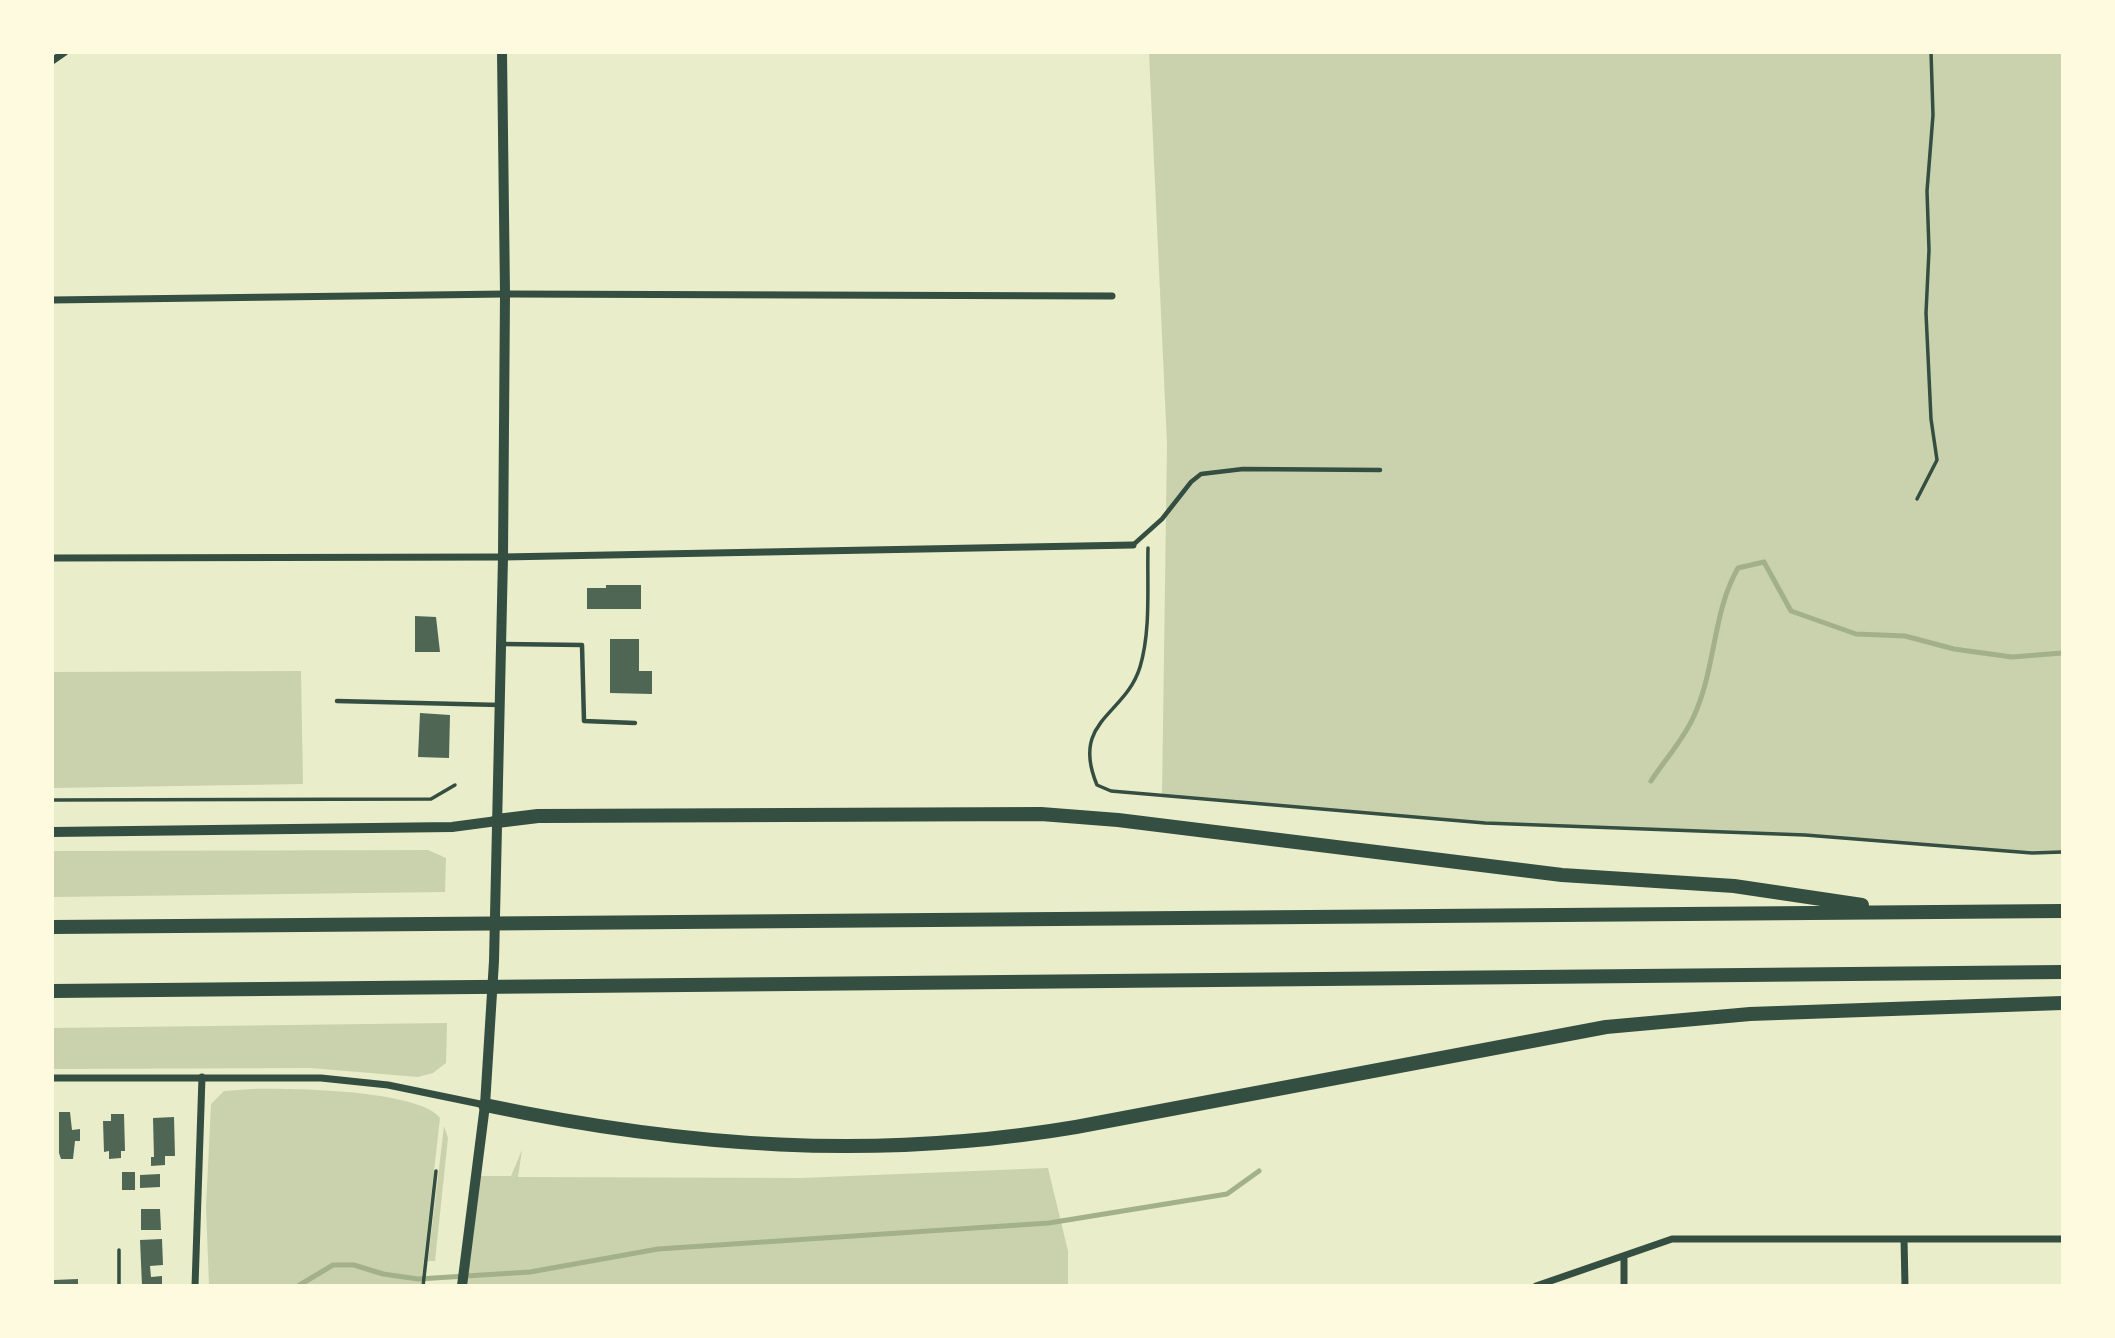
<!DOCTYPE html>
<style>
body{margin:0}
#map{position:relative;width:2115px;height:1338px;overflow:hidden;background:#e9edc9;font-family:"Open Sans",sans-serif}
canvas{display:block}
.frame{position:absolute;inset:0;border:54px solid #fefae0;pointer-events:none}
</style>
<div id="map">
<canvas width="2115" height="1338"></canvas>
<div class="frame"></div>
</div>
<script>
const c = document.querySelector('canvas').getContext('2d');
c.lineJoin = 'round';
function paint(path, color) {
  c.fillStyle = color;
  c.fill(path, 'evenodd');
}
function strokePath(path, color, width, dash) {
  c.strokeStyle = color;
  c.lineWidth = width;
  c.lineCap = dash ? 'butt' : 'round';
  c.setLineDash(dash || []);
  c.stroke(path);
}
const green = new Path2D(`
 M1149 53H2062V852L2032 853 1805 835 1485 823 1162 795 1167 444Z
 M301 671 303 784 53 788V672Z
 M428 850 446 858 445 892 53 897V851Z
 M447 1023 446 1063 433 1073 418 1077 310 1068 53 1069V1028Z
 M253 1089C290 1088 419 1090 440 1118L421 1285H209L206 1207 211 1104 224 1091Z
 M444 1126 448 1138 435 1261H428Z
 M522 1150 518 1177 801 1178 1048 1168 1068 1251V1285L462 1286 477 1176H511Z`);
const stream = new Path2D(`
 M1651 781C1664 761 1683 740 1693 718 1716 670 1712 613 1738 568L1764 562 1791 611 1856 634 1905 636 1954 649 2012 657 2062 653
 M298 1286 333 1265H354L383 1274 418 1279 530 1272 658 1249 1049 1223 1227 1194 1259 1171`);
const building = new Path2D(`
 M606 585H641V609H587V588H606Z
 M415 616 436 617 440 652H415Z
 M610 639H639V671H652V694L610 693Z
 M420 713 450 715 449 758 418 757Z
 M59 1112H70L72 1130 80 1129V1141H75L73 1159H61L59 1153Z
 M111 1114H124L125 1151H121V1158L109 1159V1151L104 1152 103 1121H111Z
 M174 1117 175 1156H165V1165L151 1166V1157H154L153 1118Z
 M122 1172H135V1190H122Z
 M160 1174V1187L140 1188V1175Z
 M141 1209H160L161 1230H141Z
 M162 1239 163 1265 150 1266 151 1277 162 1276V1286H142L140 1240Z
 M78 1279V1286H54V1280Z`);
const path = new Path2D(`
 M1917 499 1937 460 1931 419 1926 313 1929 250 1927 191 1933 115 1931 52
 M1148 548C1147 586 1151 630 1140 667 1125 716 1070 720 1097 785L1111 791 1485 823 1805 835 2032 853 2062 852
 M52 800 431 799 455 785
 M119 1250V1286
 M423 1286 436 1171`);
const service = new Path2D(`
 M1133 545 1162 519 1191 482 1201 474 1243 469 1380 470
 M503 644 582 645 584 721 635 723
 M337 701 500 705`);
const minor = new Path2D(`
 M52 61 65 52
 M52 300 505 294 1112 296
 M52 558 503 557 1133 545
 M52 1078H321L388 1085 485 1105
 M1904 1239 1905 1286
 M1624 1257V1286
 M195 1286 202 1077
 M1536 1286 1672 1239H2062`);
const tertiary = new Path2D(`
 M52 832 452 827 497 821`);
const secondary = new Path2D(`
 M462 1286 485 1105 494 961 503 557 505 294 502 52`);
const motorway = new Path2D(`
 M497 821 538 816 1041 814 1118 820 1562 875 1734 886 1862 905
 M52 927 2062 911
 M52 991 2062 972
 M485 1105C685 1147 874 1161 1076 1127L1606 1027 1750 1014 2062 1003`);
paint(green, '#cad2ad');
strokePath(stream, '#a3b18a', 5);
paint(building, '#4f6655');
strokePath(path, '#344e41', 3.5);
strokePath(service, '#344e41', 4.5);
strokePath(minor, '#344e41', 7);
strokePath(tertiary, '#344e41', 10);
strokePath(secondary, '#344e41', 10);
strokePath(motorway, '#344e41', 14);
</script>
